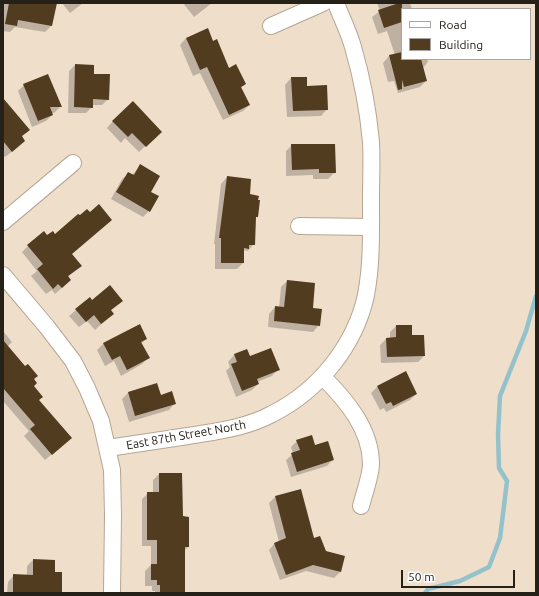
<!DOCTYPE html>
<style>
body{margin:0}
#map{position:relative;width:539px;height:596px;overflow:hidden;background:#eedeca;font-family:Ubuntu,sans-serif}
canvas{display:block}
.frame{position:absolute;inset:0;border:4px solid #252018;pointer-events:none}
.legend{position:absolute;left:401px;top:8px;width:130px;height:52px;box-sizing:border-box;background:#fff;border:1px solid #a8a6a3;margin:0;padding:5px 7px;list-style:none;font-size:12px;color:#252018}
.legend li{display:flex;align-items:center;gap:8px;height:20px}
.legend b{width:20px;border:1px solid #a8a6a3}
.scale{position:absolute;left:401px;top:570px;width:114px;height:18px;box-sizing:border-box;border:2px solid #252018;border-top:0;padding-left:5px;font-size:12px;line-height:14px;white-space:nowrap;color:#252018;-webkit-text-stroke:3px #fff;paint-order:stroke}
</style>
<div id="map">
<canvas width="539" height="596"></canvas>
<div class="frame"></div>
<ul class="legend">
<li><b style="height:5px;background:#fff"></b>Road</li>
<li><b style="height:11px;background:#523c20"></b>Building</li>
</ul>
<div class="scale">50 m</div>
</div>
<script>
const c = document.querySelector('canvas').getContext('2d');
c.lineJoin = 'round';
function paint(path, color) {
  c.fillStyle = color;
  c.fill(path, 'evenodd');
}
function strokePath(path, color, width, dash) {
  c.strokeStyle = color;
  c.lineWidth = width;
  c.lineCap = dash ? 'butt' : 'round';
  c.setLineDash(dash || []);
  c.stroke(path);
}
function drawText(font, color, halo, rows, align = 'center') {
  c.font = font + ' Ubuntu,sans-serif';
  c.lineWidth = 4;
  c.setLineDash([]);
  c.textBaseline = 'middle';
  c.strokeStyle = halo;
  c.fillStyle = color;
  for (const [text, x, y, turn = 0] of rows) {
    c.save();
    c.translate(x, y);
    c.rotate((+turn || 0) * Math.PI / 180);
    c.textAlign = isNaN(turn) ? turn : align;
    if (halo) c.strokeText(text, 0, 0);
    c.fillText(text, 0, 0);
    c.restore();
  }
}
const shadow = new Path2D(`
 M3 3H56L51 26 45 32 15 27 10 32 3 31Z
 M62 3H83L70 13Z
 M183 3H212L194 17Z
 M377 3H410L412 9H402V59H427L428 62 423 68 426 81 420 87 398 93 394 81 388 82 383 63 389 56 395 55 387 31 378 34 372 17 380 11Z
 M186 38 228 69 245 84 241 88 249 105 243 111 223 120 200 73 193 76 180 45Z
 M75 65 93 75 108 99 102 105H92V107L86 113H68L69 71Z
 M291 78 306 87 327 109 321 116 287 117 285 85Z
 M24 85 60 107 54 113H51L52 115 46 121 32 127 18 91Z
 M3 102 21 137 18 147 5 157 3 155Z
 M113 121 160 132 139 152 125 138 121 143 107 128Z
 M292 145 335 172 328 179H313V175L286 176V151Z
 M140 166 149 192V211L143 217 111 199 122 179 129 173 132 175Z
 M227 177 248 195 257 216 255 219 254 244 248 251 245 250 243 252V263L237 269H215V244H214L221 184Z
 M28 246 80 266 68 277 64 286 55 294 52 290 46 294 31 276 37 271 22 252Z
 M287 281 312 309 319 325 313 332 268 327 269 314 275 307 279 308 281 287Z
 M90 298 92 301 115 307 110 311 113 314 95 330 87 321 79 327 69 316Z
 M139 325 146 339 141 344 148 358 142 364 121 376 114 361 105 366 97 350 103 344Z
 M396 326 411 336 424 356 418 362 381 363 380 345 386 339 390 338V332Z
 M3 331 12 342 7 347 33 379 32 386 38 400 64 444 45 460 24 436 29 431 3 401Z
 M247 350 249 358 278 369 272 376 257 382 258 384 252 390 236 397 226 371 230 367 228 362 234 355Z
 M405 373 416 394 410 400 386 412 384 408 380 410 371 393 377 387Z
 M128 393 160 396 175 403 169 410 129 422 122 399Z
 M297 441 315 446 333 459 327 466 291 477 286 460 293 454 291 447Z
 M159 474 182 517 188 547 184 551V593H155V591H152V586H145V571L151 565V546H142V499L148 493H153V480Z
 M275 497 325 552 340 572 334 578 306 571 280 580 269 550 275 543 279 542 269 503Z
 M33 560 61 593H7L8 582 14 575H27V566Z`);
const stream = new Path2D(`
 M425 593 428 589 460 581 489 567 500 538 507 481 499 468 498 434 500 396 526 331 536 296`);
const building = new Path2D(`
 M9 3H57L52 26 18 20 17 26 5 24Z
 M399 3H402V22L384 28 378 10Z
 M208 28 213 41 217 39 229 68 236 64 246 84 241 87 250 105 229 115 207 67 200 70 186 38Z
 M402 52V59H421L427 81 404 87 402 80V89L398 90 389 55Z
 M75 64 94 65V74H110L109 100 93 99V108L74 107Z
 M48 74 62 107H50L53 115 38 121 23 84Z
 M291 77H307V86L327 85 328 110 293 111Z
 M3 98 30 130 22 136 25 141 12 152 3 141Z
 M133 101 162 132 146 147 132 133 128 137 112 121Z
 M291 144H335L336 173H319V169L292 170Z
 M140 164 160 176 151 192 159 196 150 212 116 192 128 172 134 175Z
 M227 176 251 179 250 194 259 196 258 200H260L258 217H256L255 245H249V249L244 248V263H221V238H219Z
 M99 204 112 220 72 254 82 266 68 276 71 280 62 288 58 284 53 289 37 269 43 264 27 245 44 231 47 235 53 231 55 234 78 214 80 215 87 209 90 212Z
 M287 280 315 283 313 308 322 309 320 326 274 321 275 306 284 307Z
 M110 285 123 301 111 310 114 314 101 324 94 315 86 322 75 309 90 297 92 300Z
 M140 324 147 339 141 342 150 358 127 370 120 356 112 360 103 343Z
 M396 325H412V335H424L425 356 387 357 386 338 396 337Z
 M3 340 25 366 28 364 38 376 34 379 37 383 34 386 43 397 39 400 72 438 52 455 30 429 35 425 3 388Z
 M271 348 280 370 257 379 259 384 242 391 231 364 237 362 234 354 247 349 250 356Z
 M406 371 417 394 393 406 391 402 386 404 377 386Z
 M157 383 161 395 172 391 176 404 135 416 128 392Z
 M312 435 315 445 328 441 334 460 297 472 291 453 300 450 296 440Z
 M159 473H182L183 516 189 517V547H185V593H160V585H157V580H151V564H157V540H147V492H159Z
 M301 489 314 538 320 536 326 551 345 556 341 572 313 565 286 575 274 543 286 538 275 496Z
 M33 559 55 560V572H62V593H13V574L33 575Z`);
const minor = new Path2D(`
 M271 26 323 3
 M3 222 73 163
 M299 226 371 227
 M3 275 47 327 73 361 87 388 101 421 112 470 113 515 112 593
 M323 377C346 400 371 429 371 464 371 475 364 494 361 506
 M108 448C134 444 161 440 188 436 217 431 246 428 272 414 318 391 355 346 366 295 372 263 371 230 371 198 371 179 372 160 371 142 368 109 362 78 353 47 349 32 341 17 336 3`);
const streetNames = [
 ["East 87th Street North",186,435,-10]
];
paint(shadow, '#0003');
strokePath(stream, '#93c2cb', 4.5);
paint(building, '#523c20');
strokePath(minor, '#b5a693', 18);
strokePath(minor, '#fff', 16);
drawText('12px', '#252018', '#fff', streetNames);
</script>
